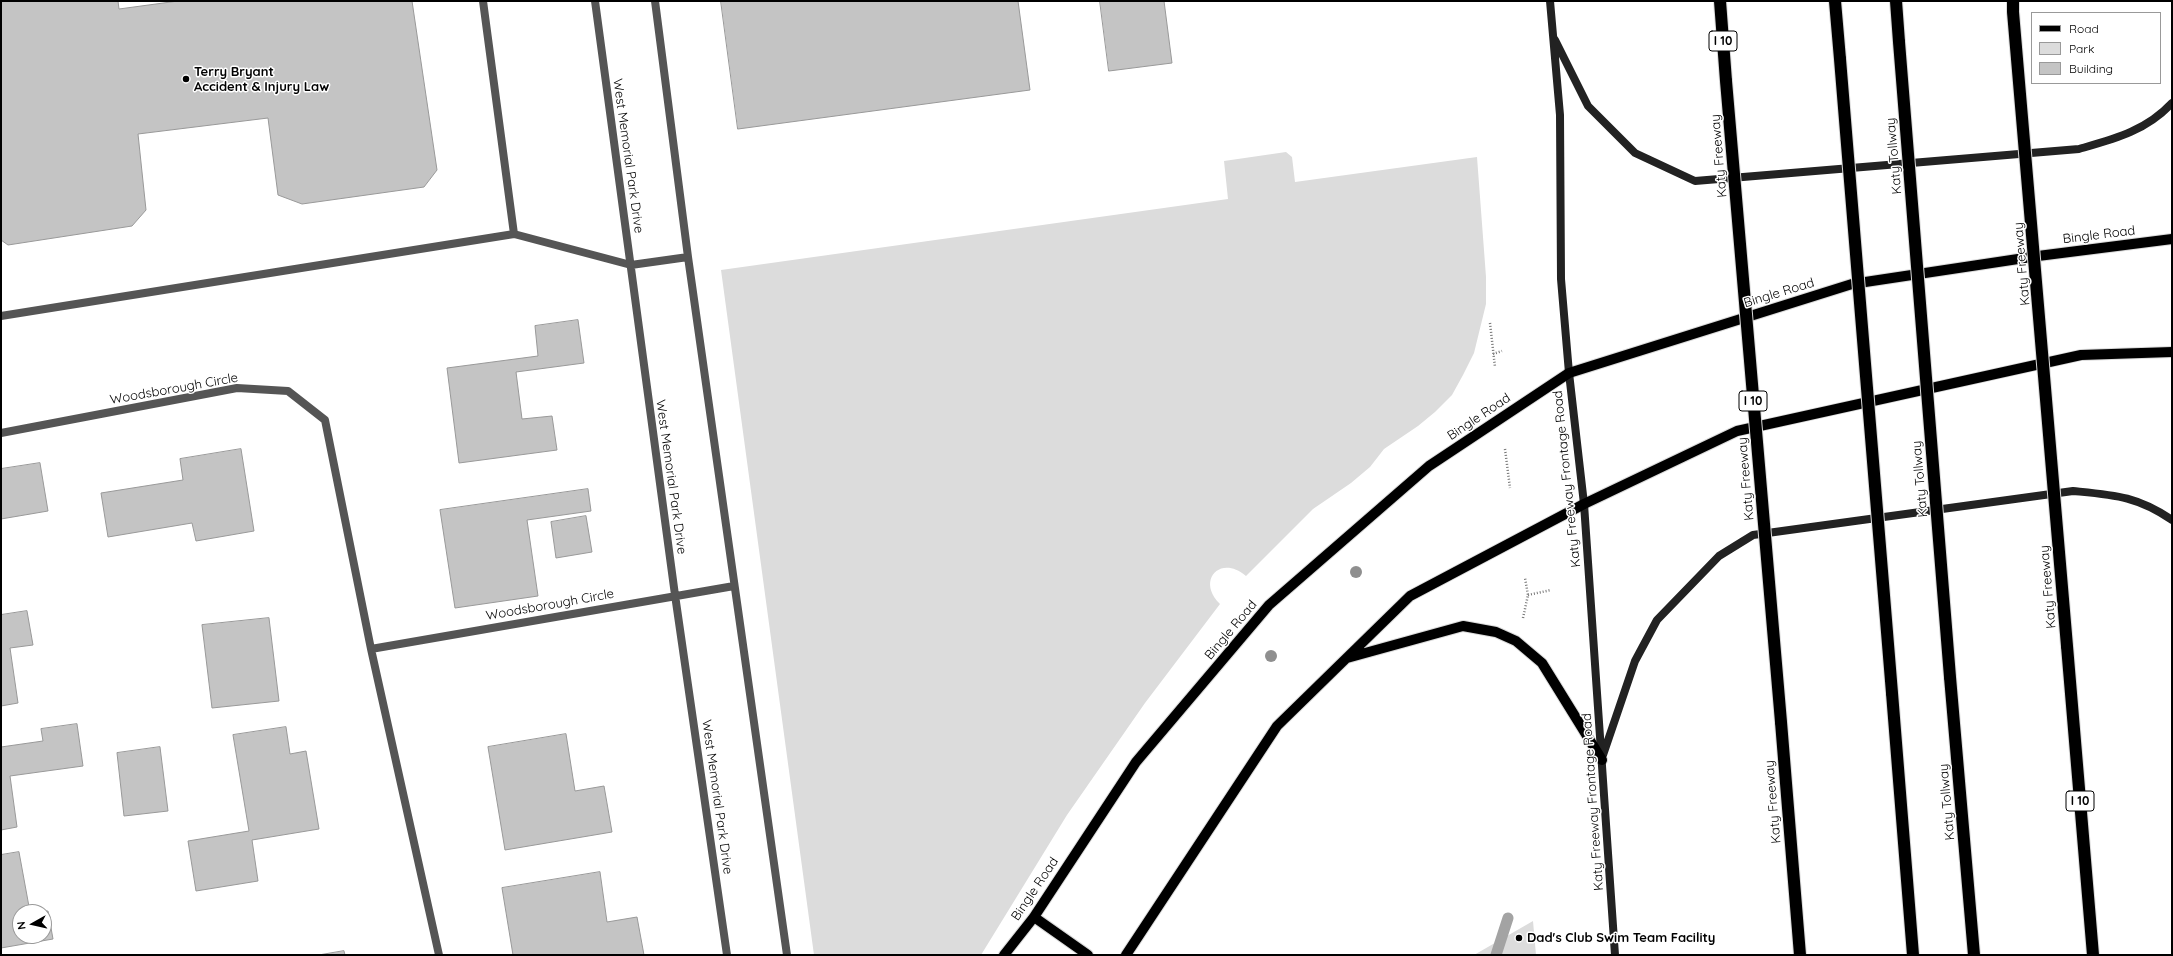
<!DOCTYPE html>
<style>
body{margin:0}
#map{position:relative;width:2173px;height:956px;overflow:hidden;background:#fff;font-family:Quicksand,sans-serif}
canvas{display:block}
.frame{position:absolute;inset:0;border:2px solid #000;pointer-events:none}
.legend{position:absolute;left:2031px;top:12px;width:130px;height:72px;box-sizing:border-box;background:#fff;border:1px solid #999;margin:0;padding:5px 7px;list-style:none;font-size:12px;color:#000}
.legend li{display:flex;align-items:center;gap:8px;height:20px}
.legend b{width:20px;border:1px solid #999}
.north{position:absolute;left:12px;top:904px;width:40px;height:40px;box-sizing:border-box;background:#fff;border:1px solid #999;border-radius:50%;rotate:262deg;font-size:11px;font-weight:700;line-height:16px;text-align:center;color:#000}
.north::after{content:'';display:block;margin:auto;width:14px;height:18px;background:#000;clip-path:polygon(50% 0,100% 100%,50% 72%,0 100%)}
</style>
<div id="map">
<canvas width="2173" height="956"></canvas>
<div class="frame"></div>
<ul class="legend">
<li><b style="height:5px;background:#000"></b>Road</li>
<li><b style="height:11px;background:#dcdcdc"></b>Park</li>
<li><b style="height:11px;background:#c4c4c4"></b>Building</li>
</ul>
<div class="north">N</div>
</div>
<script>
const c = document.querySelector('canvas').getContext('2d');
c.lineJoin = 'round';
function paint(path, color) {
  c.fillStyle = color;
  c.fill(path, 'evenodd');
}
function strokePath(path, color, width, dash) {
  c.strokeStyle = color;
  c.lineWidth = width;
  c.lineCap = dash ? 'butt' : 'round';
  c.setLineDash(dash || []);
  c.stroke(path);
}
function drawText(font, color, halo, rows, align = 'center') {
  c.font = font + ' Quicksand,sans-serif';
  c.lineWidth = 3;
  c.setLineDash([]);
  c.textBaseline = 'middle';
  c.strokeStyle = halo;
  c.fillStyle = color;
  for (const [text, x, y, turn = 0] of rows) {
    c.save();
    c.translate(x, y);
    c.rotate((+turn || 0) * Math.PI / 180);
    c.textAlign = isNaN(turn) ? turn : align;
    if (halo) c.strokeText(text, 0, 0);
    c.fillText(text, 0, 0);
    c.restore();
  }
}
const green = new Path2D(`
 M1286 152 1292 157 1295 182 1477 157 1486 277V304L1474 353 1463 375 1452 395 1435 412 1418 426 1384 449 1370 467 1351 483 1313 509 1246 576C1220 554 1196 581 1220 604L1145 703 1067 815 981 955H814L721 270 1228 199 1224 161Z
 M1533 921 1536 955H1474Z`);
const stream = new Path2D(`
 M1496 955 1508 918`);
const building = new Path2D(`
 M1 1H118L119 9 178 1H412L437 170 424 187 302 204 278 195 268 118 138 134 146 210 132 226 8 245 1 240Z
 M721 1H1018L1030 90 738 129Z
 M1100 1H1164L1172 63 1109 71Z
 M578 320 584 363 516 372 522 419 552 416 557 450 459 463 447 368 538 356 535 326Z
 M241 449 254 531 196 541 192 523 108 537 101 493 183 480 180 459Z
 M40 463 48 511 1 519V469Z
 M588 489 591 511 527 520 538 596 455 608 440 510Z
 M586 516 592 552 556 558 551 522Z
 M27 611 33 645 10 648 18 703 1 706V615Z
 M269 618 279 701 212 708 202 625Z
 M77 724 83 766 10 776 17 827 1 830V747L43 741 41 729Z
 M286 727 290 754 306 751 319 829 252 840 258 881 196 891 188 841 249 831 233 735Z
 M566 734 575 791 604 786 612 832 505 850 488 747Z
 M160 747 168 811 124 816 117 753Z
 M19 852 30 912H20V936H44V912H41L48 911 53 939 1 948V855Z
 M600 872 607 922 637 917 644 955H513L502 888Z
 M344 951 345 955H319Z`);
const path = new Path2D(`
 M1490 323 1495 367
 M1493 354 1502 351
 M1505 449 1510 488
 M1528 595 1551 590
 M1523 618 1528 595 1525 578`);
const lane = new Path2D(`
 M483 1 514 234
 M1 316 514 234 631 265`);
const street = new Path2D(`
 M595 1 675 595 727 955
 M655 1 688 257 787 955
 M631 265 688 257
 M1 433 237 388 288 391 325 420 371 649 439 955
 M371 649 734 586`);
const secondary = new Path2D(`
 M1550 1 1560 115 1561 279 1569 373 1584 504 1615 955
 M1555 40 1588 106 1635 153 1695 181 2079 149C2114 139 2146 131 2172 103
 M1603 755 1635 661 1657 620 1719 556 1753 535 2073 491C2114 495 2137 496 2172 520`);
const primary = new Path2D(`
 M1347 658 1463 626 1496 632 1516 641 1542 663 1602 760
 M1034 917 1088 955
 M1004 955 1034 917 1136 762 1269 605 1429 466 1569 373 1852 284 2038 256 2172 239
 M1126 955 1277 726 1410 596 1584 504 1737 431 2081 355 2172 352`);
const highway = new Path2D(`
 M1720 1 1726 81
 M1835 1 1840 59
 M1896 1 1899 42
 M2013 1V12
 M2067 646 2093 955
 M1950 677 1974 955
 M1892 693 1913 955
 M1781 722 1800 955`);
const highwayBridge = new Path2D(`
 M2013 12 2067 646
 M1899 42 1950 677
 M1840 59 1892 693
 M1726 81 1781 722`);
const trees = [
 [1356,572],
 [1271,656]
];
const markers = [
 [186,79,4,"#000"],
 [1519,938,4,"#000"]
];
const shields = [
 [1723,41,28],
 [1753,401,28],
 [2080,801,28]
];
const shieldNames = [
 ["I 10",1723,41],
 ["I 10",1753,401],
 ["I 10",2080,801]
];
const poiNames = [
 ["Terry Bryant",194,72],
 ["Accident & Injury Law",194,87],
 ["Dad's Club Swim Team Facility",1527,938]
];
const streetNames = [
 ["West Memorial Park Drive",628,156,82],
 ["Katy Freeway",1719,156,-95],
 ["Katy Tollway",1894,156,-95],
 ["Bingle Road",2099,235,-7],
 ["Katy Freeway",2022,264,-95],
 ["Bingle Road",1779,293,-17],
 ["Woodsborough Circle",174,389,-10],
 ["Bingle Road",1479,417,-34],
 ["West Memorial Park Drive",671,477,82],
 ["Katy Freeway Frontage Road",1567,479,-96],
 ["Katy Freeway",1746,479,-95],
 ["Katy Tollway",1920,479,-95],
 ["Katy Freeway",2048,587,-95],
 ["Woodsborough Circle",550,605,-10],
 ["Bingle Road",1231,630,-50],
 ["West Memorial Park Drive",717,797,82],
 ["Katy Freeway Frontage Road",1593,802,-94],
 ["Katy Freeway",1773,802,-95],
 ["Katy Tollway",1947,802,-95],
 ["Bingle Road",1035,889,-56]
];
paint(green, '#dcdcdc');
strokePath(stream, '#a3a3a3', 11);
paint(building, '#c4c4c4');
strokePath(building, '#999', 1);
strokePath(primary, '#dbdbdb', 12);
strokePath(highway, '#dbdbdb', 14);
strokePath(path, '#777', 2.5, [1, 2]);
strokePath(lane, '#555', 8);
strokePath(street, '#555', 8);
strokePath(secondary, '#222', 8);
strokePath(primary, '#000', 10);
strokePath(highway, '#000', 12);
strokePath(highwayBridge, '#dbdbdb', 14, []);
strokePath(highwayBridge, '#000', 12);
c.fillStyle = '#8f8f8f';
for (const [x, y] of trees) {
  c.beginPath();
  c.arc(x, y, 6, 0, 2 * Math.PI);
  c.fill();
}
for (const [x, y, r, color] of markers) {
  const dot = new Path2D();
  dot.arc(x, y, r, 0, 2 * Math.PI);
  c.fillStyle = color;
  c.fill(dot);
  strokePath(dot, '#fff', 1.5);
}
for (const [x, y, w] of shields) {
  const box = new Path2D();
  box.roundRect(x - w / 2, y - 10, w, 20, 3);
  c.fillStyle = '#fff';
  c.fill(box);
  strokePath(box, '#000', 1);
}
drawText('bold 12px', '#000', null, shieldNames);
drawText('bold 13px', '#000', '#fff', poiNames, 'left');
drawText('13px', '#000', '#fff', streetNames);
</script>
